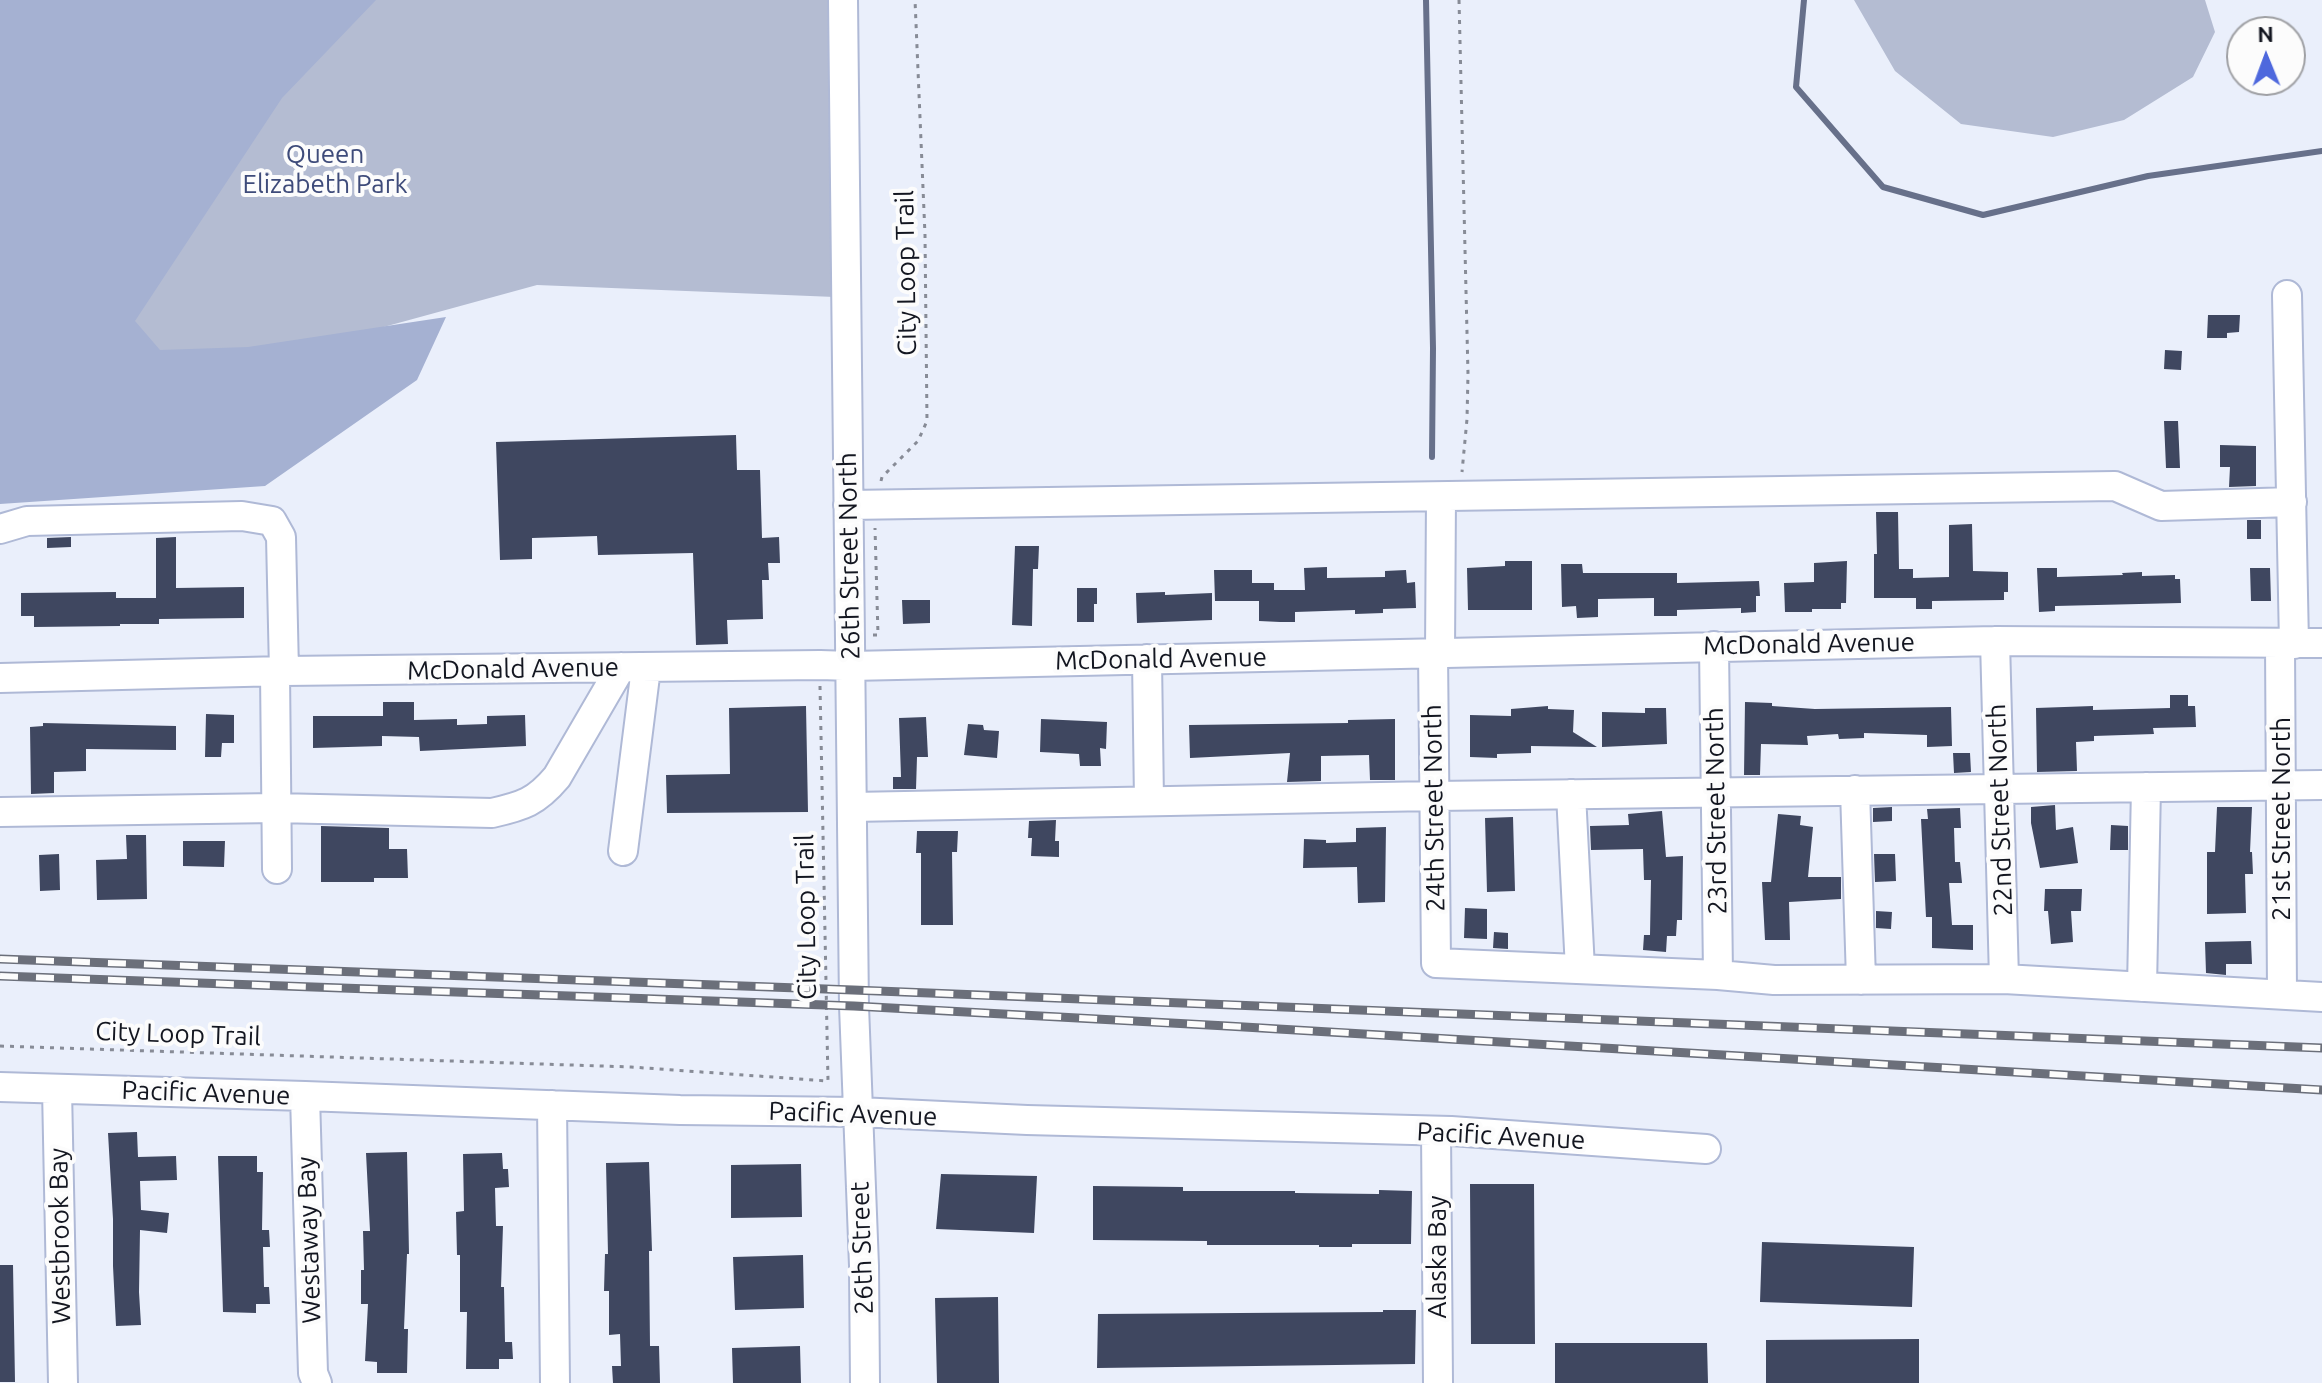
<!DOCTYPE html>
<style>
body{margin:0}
#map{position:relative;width:2322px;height:1383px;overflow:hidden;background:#eaeffb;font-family:Ubuntu,sans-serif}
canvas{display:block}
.north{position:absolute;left:2226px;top:16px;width:80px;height:80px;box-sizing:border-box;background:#fcfcfc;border:2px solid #9fa0a4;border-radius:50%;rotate:359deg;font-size:22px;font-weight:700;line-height:32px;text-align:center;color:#131620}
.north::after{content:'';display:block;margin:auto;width:28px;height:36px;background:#4e68dd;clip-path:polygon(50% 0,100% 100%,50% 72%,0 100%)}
</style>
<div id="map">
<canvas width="2322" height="1383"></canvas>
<div class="north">N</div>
</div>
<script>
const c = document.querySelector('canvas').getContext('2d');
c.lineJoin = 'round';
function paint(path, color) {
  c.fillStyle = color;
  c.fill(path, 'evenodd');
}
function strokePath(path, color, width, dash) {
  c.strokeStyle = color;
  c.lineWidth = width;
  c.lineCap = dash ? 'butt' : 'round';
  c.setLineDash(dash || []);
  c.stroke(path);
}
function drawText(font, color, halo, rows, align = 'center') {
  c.font = font + ' Ubuntu,sans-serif';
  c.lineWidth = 8;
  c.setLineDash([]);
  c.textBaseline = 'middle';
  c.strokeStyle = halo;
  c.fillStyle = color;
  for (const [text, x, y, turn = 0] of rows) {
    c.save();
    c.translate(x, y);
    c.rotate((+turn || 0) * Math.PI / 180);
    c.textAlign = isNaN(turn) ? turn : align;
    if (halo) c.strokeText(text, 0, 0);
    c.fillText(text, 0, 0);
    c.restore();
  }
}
const green = new Path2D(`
 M243 0H832L835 297 537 285 0 432V251Z
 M1854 0H2205L2215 32 2193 77 2124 120 2053 137 1961 124 1895 71Z`);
const forest = new Path2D(`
 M0 0H376L282 98 135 321 160 350 248 347 446 317 417 380 265 486 0 504Z`);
const stream = new Path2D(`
 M1426 0 1433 348 1432 457
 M1804 0 1796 87 1883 187 1983 215 2148 176 2322 151`);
const building = new Path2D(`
 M2208 315H2240L2239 332 2227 333V338H2207Z
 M2165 350 2182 351 2181 370 2164 369Z
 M2164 421H2178L2180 468H2166Z
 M736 435 737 470H760L762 538 779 537 780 563H768L769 580H762L763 619 727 620 728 644 696 645 693 553 598 555 597 536 532 538V559L500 560 496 442Z
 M2220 445 2256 446V486L2229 487 2230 467H2220Z
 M1876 512H1898L1899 569H1913V578L1949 577V525L1972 524 1973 571 2008 572V592H2004V600L1932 601V609H1916V598H1874V554H1877Z
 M2247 520H2261V539H2247Z
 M71 537V547L47 548V538Z
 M176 537V588L244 587V618L159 619V624H120V626L34 627V616H21V593L116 592V598H156V538Z
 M1015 546H1039L1038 569H1033L1032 626 1012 625Z
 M1505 561H1532V610H1468L1467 568 1505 566Z
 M1847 561 1846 603H1841V609H1812V612H1785L1784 583 1814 582V563Z
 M1561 564H1582L1583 573H1677V583L1759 581 1760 596H1756V612L1741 613V608L1677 610V616H1654V598L1598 599V617L1577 618 1576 606 1562 607Z
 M1327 567V578L1385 577V571L1406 570 1407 583 1415 582 1416 608 1383 609V613L1355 614V610L1295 612V622H1280L1259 621V601H1215L1214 570H1252V583H1274V590H1305L1304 568Z
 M2037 568H2057V577L2123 575 2122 573 2142 572V576L2175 575V579H2180L2181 603 2055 606V611L2039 612Z
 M2250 568H2270L2271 601H2251Z
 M1077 588H1097V604H1094V622H1077Z
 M1165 592V595L1212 593V620L1137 623 1136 593Z
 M902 600H930V623L903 624Z
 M2170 695H2188V706H2195L2196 727 2153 728 2154 734 2094 736V741L2076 742 2077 771 2037 772 2036 708 2093 706V710L2170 708Z
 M383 702H414V720L457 719V725L487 724V716L525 715 526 746 420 751 419 737 382 736V746L313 748V716H383Z
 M1745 702 1772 703V706L1815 709 1951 707 1952 746 1927 747V735L1864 733V738L1839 739 1838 734 1807 736 1808 745 1761 744 1760 775H1744Z
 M806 706 808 812 667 813 666 775 730 774 729 708Z
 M1548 706V709L1574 710 1573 732 1597 747 1531 746V753L1497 754V758L1470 757V715L1511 716V709Z
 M1645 708H1666L1667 744 1602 747V712L1645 713Z
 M206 714 234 715V743H222L221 757H205Z
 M926 717 928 757H917L916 789H893V777H901L899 718Z
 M1041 719 1107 722 1106 749 1100 748 1101 766H1080L1079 754 1040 752Z
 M1395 719V780H1370L1369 755 1321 756V781L1287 782 1290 753 1190 758 1189 725 1348 723V720Z
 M43 723 176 726V750L86 749V771L54 772V793L31 794 30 727 43 726Z
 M968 724 983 725 984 730 999 731 997 758 964 755Z
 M1953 753H1970L1971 772 1954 773Z
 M2055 805 2056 830 2073 827 2078 863 2040 868 2031 823V807Z
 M1892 807V821L1873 822V808Z
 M2217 807H2252L2250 852H2252L2253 874H2245L2246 913 2207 914V852H2215Z
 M1960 808 1961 828H1954L1955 862H1960L1962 883H1949L1952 925H1973V950L1932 948V917H1926L1921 819H1928L1927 809Z
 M1662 811 1666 857 1683 856 1682 920H1677L1676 936H1667L1666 952 1643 950 1644 935H1650L1651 880H1644L1643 849 1591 850 1590 826 1629 825 1628 814Z
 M1778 814 1801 816 1800 825 1813 827 1808 877H1841V899L1789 902 1790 940H1765L1762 882H1771Z
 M1513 817 1515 891 1487 892 1485 818Z
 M1056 820 1055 841H1059V857L1031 856 1032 838H1028L1029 821Z
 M2111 825 2128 826V850H2110Z
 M321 826 389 828V849H407L408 878H374V882H321Z
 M1386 827 1385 902 1358 903 1357 867 1303 868 1304 839 1326 840V843L1356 842V828Z
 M917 831H958L957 852H952L953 925H921V853H916Z
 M126 835H146L147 899 97 900 96 860 127 859Z
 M183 841H225L224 867 183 866Z
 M59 854 60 890 40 891 39 855Z
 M1874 854H1895L1896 881 1875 882Z
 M2045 889H2082L2081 911H2071L2073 942 2051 944 2048 911H2044Z
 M1465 908 1487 909V939L1464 938Z
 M1876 911 1892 912 1891 929 1876 928Z
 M1494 932 1508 933V949L1493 948Z
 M2251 941 2252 964H2226V975L2206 973 2205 942Z
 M137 1132 138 1157 176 1156 177 1180 140 1181 141 1210 169 1213 167 1233 140 1230 139 1292 141 1325 116 1326 113 1266V1219L108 1133Z
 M407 1152 409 1254H407L404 1329H408L407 1373H377V1362L365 1361 368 1304H361V1270H364L363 1231H370L366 1153Z
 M502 1153 503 1169H508L509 1187 495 1188 496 1226H503L501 1287H504L505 1342H512L513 1359H499V1369H466L467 1312H460V1255H457L456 1212 464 1211 463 1154Z
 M218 1156H257V1172H263L262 1230H269L270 1247H263L264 1287H269L270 1304H256V1313L223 1312Z
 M649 1162 652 1251H649L650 1346H659L660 1383H613L612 1366H621L620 1334 609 1335V1291H604L605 1254H608L606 1163Z
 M801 1164 802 1217 731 1218V1165Z
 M941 1174 1037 1176 1034 1233 936 1229Z
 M1470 1184H1534L1535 1344H1471Z
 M1093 1186 1183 1187V1191H1295V1193L1379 1194V1190L1412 1191 1411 1244H1352V1247H1319V1245H1207V1241L1093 1240Z
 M1762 1242 1914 1247 1912 1307 1760 1302Z
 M803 1255 804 1308 735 1310 733 1257Z
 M0 1265H13L15 1382H0Z
 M998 1297 999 1383H937L935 1298Z
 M1383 1310H1416L1415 1364 1097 1368 1098 1314 1383 1312Z
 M1919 1339V1383H1766V1340Z
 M1555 1343H1707L1708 1383H1555Z
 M800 1346 801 1383H733L732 1348Z`);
const path = new Path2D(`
 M1459 0 1468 374 1467 419 1462 472
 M881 481 882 477 918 441 927 421 925 235 915 0
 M873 635H878L875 528
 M0 1046 631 1067 828 1081 820 686`);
const minor = new Path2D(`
 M843 0 854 1006 864 1266 865 1383
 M2287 295 2294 644
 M848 505 2115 486 2161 506 2292 502
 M0 529 27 521 242 516 272 521 281 537 284 671
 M1995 641 2004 979
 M2280 644 2282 994
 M1714 646 1718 975
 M1433 652 1436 963 1718 975 1774 980 2004 979 2322 997
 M1440 652 1441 497
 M1147 659 1149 801
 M275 672 277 869
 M0 678 284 671 820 665 851 666 1995 641 2322 643
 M1855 790 1861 980
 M1571 794 1580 969
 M852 807 1434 796 2322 785
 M0 812 276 808 492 813C523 806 536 802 557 777L621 667
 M623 851 646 668
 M2142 987 2146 787
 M0 1087 305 1096 680 1110 858 1112 1027 1120 1451 1131 1706 1149
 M57 1089 63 1383
 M305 1096 313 1373 317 1383
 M552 1105 555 1383
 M1436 1131 1438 1383`);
const rail = new Path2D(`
 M0 959 853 990 2322 1048
 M0 976 854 1006 1227 1026 2322 1090`);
const parkNames = [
 ["Queen",325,154],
 ["Elizabeth Park",325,184]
];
const streetNames = [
 ["City Loop Trail",906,273,-91],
 ["26th Street North",849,556,-91],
 ["McDonald Avenue",1809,644,-1],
 ["McDonald Avenue",1161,659,-1],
 ["McDonald Avenue",513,669,-1],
 ["24th Street North",1434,808,-91],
 ["22nd Street North",2000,810,-92],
 ["23rd Street North",1716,811,-91],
 ["21st Street North",2281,819,-90],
 ["City Loop Trail",806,917,-91],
 ["City Loop Trail",178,1034,2],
 ["Pacific Avenue",206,1093,2],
 ["Pacific Avenue",853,1114,2],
 ["Pacific Avenue",1501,1136,3],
 ["Westbrook Bay",60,1236,-91],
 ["Westaway Bay",309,1240,-92],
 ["26th Street",862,1248,-92],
 ["Alaska Bay",1437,1257,-90]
];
paint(green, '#b4bcd2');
paint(forest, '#a5b1d2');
strokePath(stream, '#67708a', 6);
paint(building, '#3f4760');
strokePath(minor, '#afb9d6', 32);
strokePath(path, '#878b96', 3, [4, 6]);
strokePath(minor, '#fff', 28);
strokePath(rail, '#6b6f7a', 9);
strokePath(rail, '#fcfcfc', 6, [18]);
drawText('26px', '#3e4b7a', '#fcfcfc', parkNames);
drawText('26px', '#131620', '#fcfcfc', streetNames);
</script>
